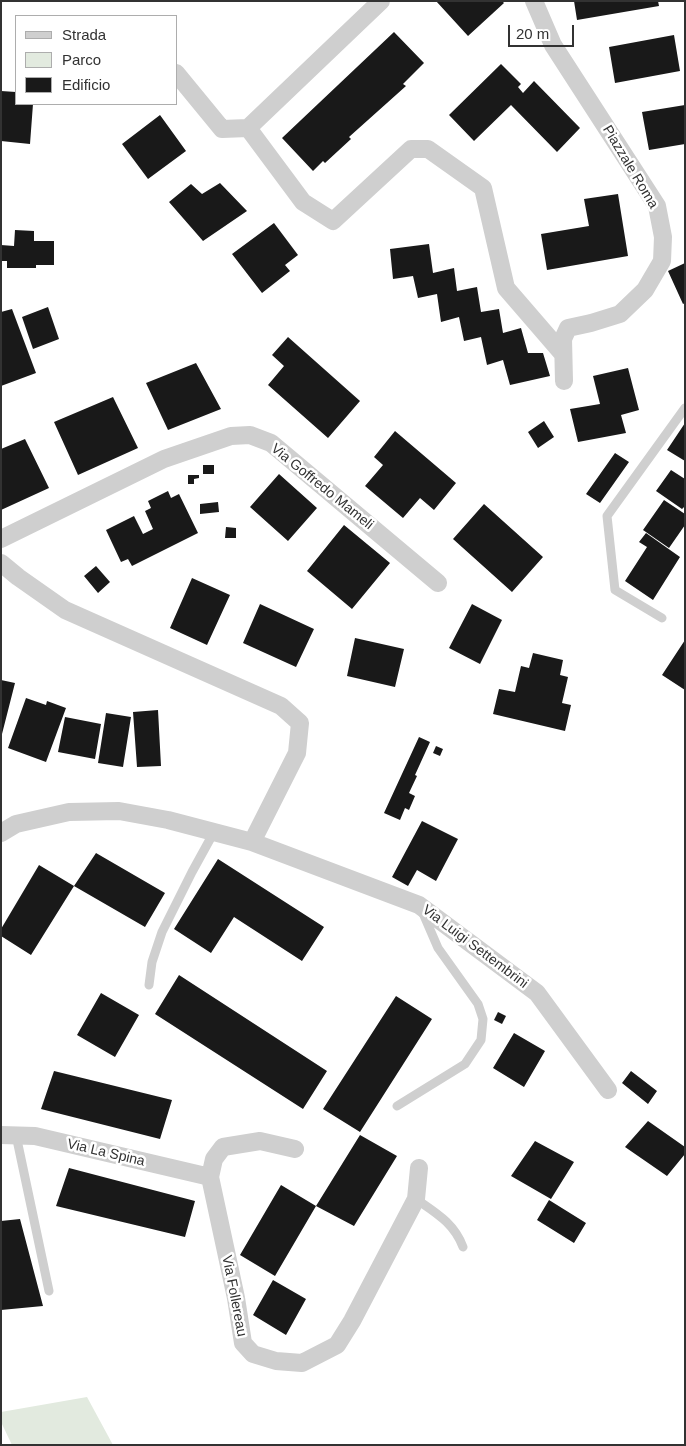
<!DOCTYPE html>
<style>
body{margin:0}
#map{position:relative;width:686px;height:1446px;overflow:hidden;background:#fff;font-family:Helvetica,sans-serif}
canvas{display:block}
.frame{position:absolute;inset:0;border:2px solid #323232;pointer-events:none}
.legend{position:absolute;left:15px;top:15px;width:162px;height:90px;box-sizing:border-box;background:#fff;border:1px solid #adadad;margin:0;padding:6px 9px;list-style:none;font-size:15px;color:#323232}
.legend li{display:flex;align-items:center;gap:10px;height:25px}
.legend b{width:25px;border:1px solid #adadad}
.scale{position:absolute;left:508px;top:25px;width:66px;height:22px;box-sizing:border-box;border:2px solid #323232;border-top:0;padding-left:6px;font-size:15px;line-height:18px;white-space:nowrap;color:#323232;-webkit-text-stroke:4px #fff;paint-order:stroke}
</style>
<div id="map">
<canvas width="686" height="1446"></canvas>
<div class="frame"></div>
<ul class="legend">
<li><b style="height:6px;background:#cfcfcf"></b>Strada</li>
<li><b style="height:14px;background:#e2eadf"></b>Parco</li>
<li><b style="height:14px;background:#191919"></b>Edificio</li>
</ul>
<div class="scale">20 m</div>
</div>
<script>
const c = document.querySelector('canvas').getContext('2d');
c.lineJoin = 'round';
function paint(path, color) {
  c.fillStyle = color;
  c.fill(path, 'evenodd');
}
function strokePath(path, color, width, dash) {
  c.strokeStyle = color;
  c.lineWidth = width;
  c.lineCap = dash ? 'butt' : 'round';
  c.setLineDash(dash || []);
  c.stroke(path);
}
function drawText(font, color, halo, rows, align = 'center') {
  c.font = font + ' Helvetica,sans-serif';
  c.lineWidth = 5;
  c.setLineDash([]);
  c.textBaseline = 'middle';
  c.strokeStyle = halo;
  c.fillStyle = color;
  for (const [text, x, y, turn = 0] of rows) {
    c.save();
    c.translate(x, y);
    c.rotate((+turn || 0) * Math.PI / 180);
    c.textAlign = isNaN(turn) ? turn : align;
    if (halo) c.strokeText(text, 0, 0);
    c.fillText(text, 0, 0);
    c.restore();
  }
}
const green = new Path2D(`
 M87 1397 113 1445H12L1 1422V1412Z`);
const building = new Path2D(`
 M436 1H502L504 3 468 36Z
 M574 1H658L659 6 577 20Z
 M394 32 424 63 403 84 406 86 349 137 351 139 325 163 323 161 313 171 282 138Z
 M674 35 680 71 615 83 609 47Z
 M501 64 521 84 518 87 523 93 534 81 580 128 557 152 511 105 474 141 449 115Z
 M1 91 16 92V104H33L30 144 1 141Z
 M685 105V144L649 150 642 112Z
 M160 115 186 151 148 179 122 144Z
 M220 183 247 211 203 241 169 202 191 184 202 194Z
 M618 194 628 256 547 270 541 234 589 226 584 199Z
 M274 223 298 255 285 265 290 271 262 293 232 254Z
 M15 230 34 231V241H54V265H36V268H7V261H1V245L14 246Z
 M429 244 433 273 454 268 457 291 477 287 481 312 499 309 503 333 521 328 528 353H543L550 376 510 385 503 360 487 365 481 337 464 341 459 317 441 322 437 294 418 298 413 276 393 279 390 249Z
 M685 263V303L683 304 668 271Z
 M48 307 59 339 33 349 22 317Z
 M12 309 36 373 1 386V312Z
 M288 337 360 401 328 438 268 385 284 366 272 355Z
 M196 363 221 409 168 430 146 383Z
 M628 368 639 410 621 415 626 433 578 442 570 409 600 404 593 376Z
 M113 397 138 448 78 475 54 422Z
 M544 421 554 437 538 448 528 432Z
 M685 423V461L667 450Z
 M395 431 456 483 434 510 420 498 403 518 365 486 383 465 374 457Z
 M25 439 49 488 1 510V449Z
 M615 453 629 462 600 503 586 494Z
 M203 465H214V474H203Z
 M671 470 685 479V506L682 509 656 491Z
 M279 474 317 508 288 541 250 507Z
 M188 475H199V478L194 479V484H188Z
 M168 491 171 498 179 494 198 533 132 566 128 559 121 562 106 530 134 516 143 534 153 529 145 511 151 508 148 501Z
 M664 500 685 514V525L669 548 643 530Z
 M218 502 219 512 200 514V504Z
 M484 504 543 557 512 592 453 539Z
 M344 525 390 563 352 609 307 571Z
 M226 527 236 528V538H225Z
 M646 533 680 557 653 600 625 581 647 547 639 542Z
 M96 566 110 582 98 593 84 576Z
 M192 578 230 595 207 645 170 628Z
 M260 604 314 629 296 667 243 643Z
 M472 604 502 620 480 664 449 648Z
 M355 638 404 649 395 687 347 676Z
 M685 640V690L662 675Z
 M533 653 563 660 560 675 568 677 562 703 571 705 565 731 493 714 499 689 515 692 521 666 529 668Z
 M1 680 15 683 2 734H1Z
 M26 698 46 705 47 701 66 708 46 762 8 748Z
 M158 710 161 766 137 767 133 712Z
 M106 713 131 717 123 767 98 763Z
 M65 717 101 724 95 759 58 752Z
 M419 737 430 742 415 775 417 776 409 793 415 796 409 810 405 808 400 820 384 813Z
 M436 746 443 749 440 756 433 753Z
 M422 821 458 839 436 881 417 870 408 886 392 877Z
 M96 853 165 893 145 927 74 886Z
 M218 859 324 927 302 961 234 917 211 953 174 929Z
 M39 865 74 886 31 955 1 936V929Z
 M179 975 327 1071 303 1109 155 1014Z
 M101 993 139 1015 115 1057 77 1035Z
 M396 996 432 1019 360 1132 323 1109Z
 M498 1012 506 1016 502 1024 494 1020Z
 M514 1033 545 1051 524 1087 493 1068Z
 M54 1071 172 1100 160 1139 41 1109Z
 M631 1071 657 1091 648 1104 622 1083Z
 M648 1121 685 1147V1154L667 1176 625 1147Z
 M360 1135 397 1156 354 1226 316 1206Z
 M535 1141 574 1162 551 1199 511 1176Z
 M69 1168 195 1201 185 1237 56 1206Z
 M281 1185 316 1206 275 1276 240 1255Z
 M549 1200 586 1223 574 1243 537 1220Z
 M20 1219 43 1306 1 1310V1221Z
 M273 1280 306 1299 286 1335 253 1315Z`);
const lane = new Path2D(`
 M662 618 615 590 607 516 685 408
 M149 985 152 962 162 932 192 872 214 832
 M397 1106 465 1064 481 1040 483 1019 478 1004 438 948 422 911
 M16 1135 49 1291
 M416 1199C436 1213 454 1223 463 1247`);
const street = new Path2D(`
 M534 1 553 45 657 206 663 237 662 261 645 290 620 314 591 323 568 328 563 339 564 381
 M176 73 222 129 248 128 381 1
 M248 128 303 202 333 221 411 149H428L483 188 506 288 563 354
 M1 539 164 459 231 436 250 435 271 443 438 583
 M1 563 18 577 65 610 281 706 300 723 297 753 252 842
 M1 833 16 824 69 812 119 811 168 820 252 842 419 905 537 993 608 1090
 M1 1135 35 1136 210 1177
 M295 1149 260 1141 223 1147 214 1159 210 1177 236 1298 243 1343 253 1354 276 1361 302 1363 337 1345 352 1321 416 1199 419 1168`);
const streetNames = [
 ["Piazzale Roma",630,167,59],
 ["Via Goffredo Mameli",322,487,39],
 ["Via Luigi Settembrini",475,947,37],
 ["Via La Spina",106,1153,13],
 ["Via Follereau",234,1296,79]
];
paint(green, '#e2eadf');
paint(building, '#191919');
strokePath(lane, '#cfcfcf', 9);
strokePath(street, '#cfcfcf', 18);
drawText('14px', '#323232', '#fff', streetNames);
</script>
